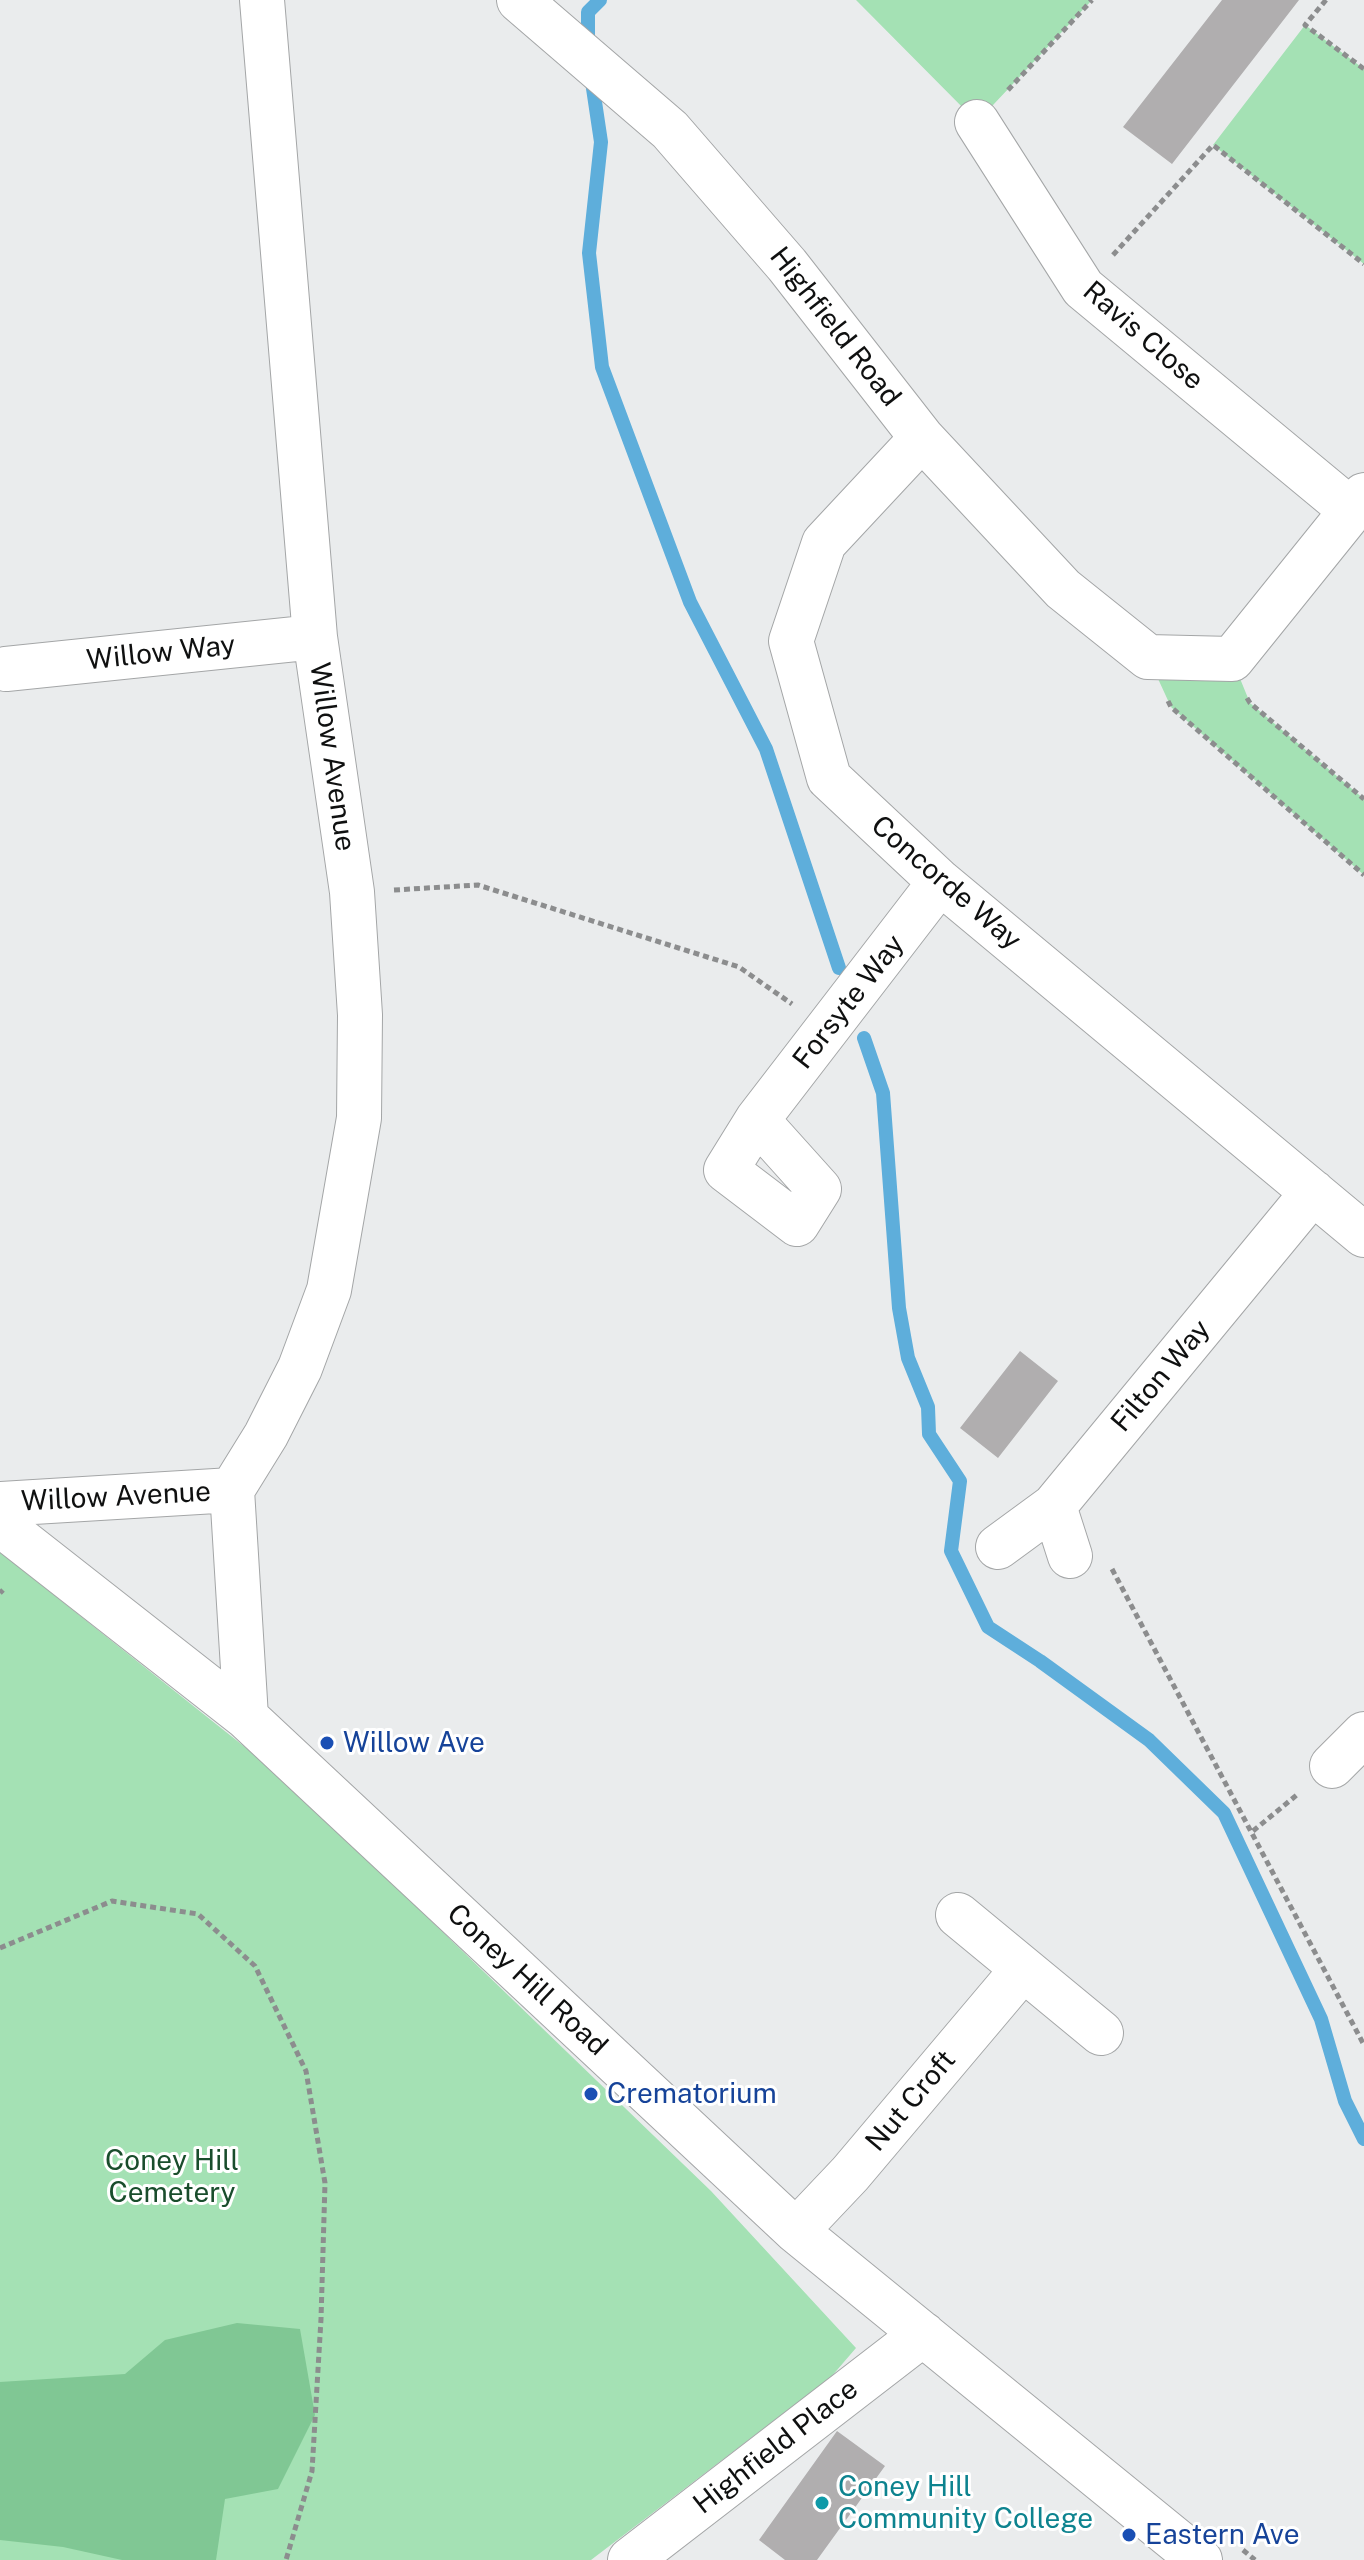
<!DOCTYPE html>
<style>
body{margin:0}
canvas{display:block;background:#eaeced}
</style>
<canvas width="1364" height="2560"></canvas>
<script>
const c = document.querySelector('canvas').getContext('2d');
c.lineJoin = 'round';
function paint(path, color) {
  c.fillStyle = color;
  c.fill(path, 'evenodd');
}
function strokePath(path, color, width, dash) {
  c.strokeStyle = color;
  c.lineWidth = width;
  c.lineCap = dash ? 'butt' : 'round';
  c.setLineDash(dash || []);
  c.stroke(path);
}
function drawText(font, color, halo, rows, align = 'center') {
  c.font = font + ' "Public Sans",sans-serif';
  c.lineWidth = 6;
  c.setLineDash([]);
  c.textBaseline = 'middle';
  c.strokeStyle = halo;
  c.fillStyle = color;
  for (const [text, x, y, turn = 0] of rows) {
    c.save();
    c.translate(x, y);
    c.rotate((+turn || 0) * Math.PI / 180);
    c.textAlign = isNaN(turn) ? turn : align;
    if (halo) c.strokeText(text, 0, 0);
    c.fillText(text, 0, 0);
    c.restore();
  }
}
const green = new Path2D(`
 M856 0H1092L977 122Z
 M1305 25 1364 69V264L1213 145Z
 M1148 657 1232 659 1250 703 1364 799V875L1171 707Z
 M0 1552 280 1775 711 2191 856 2348 831 2377 591 2560H0Z`);
const forest = new Path2D(`
 M237 2323 300 2329 315 2415 278 2489 225 2499 216 2560H122L63 2547 0 2540V2382L125 2374 165 2340Z`);
const stream = new Path2D(`
 M588 47V12L600 0
 M591 75 601 142 589 253 602 367 690 602 766 749 839 968
 M864 1038 883 1093 899 1308 908 1358 928 1407 929 1434 960 1481 951 1551 988 1627 1040 1661 1149 1740 1224 1813 1321 2019 1345 2101 1364 2139`);
const building = new Path2D(`
 M1222 0H1299L1172 164 1123 127Z
 M1020 1351 1058 1381 998 1458 960 1428Z
 M837 2431 885 2466 817 2560H785L759 2540Z`);
const path = new Path2D(`
 M1326 0 1305 25 1364 69
 M1008 90 1092 0
 M1113 255 1213 145 1364 264
 M1247 698 1250 703 1364 799
 M1168 701 1171 707 1364 875
 M394 890 478 885 739 967 792 1004
 M1112 1569 1364 2045
 M0 1593 3 1590
 M1253 1831 1298 1794
 M0 1948 112 1901 198 1914 255 1966 306 2071 325 2183 321 2319 312 2471 286 2560
 M1243 2550 1255 2560`);
const minor = new Path2D(`
 M519 0 670 130 787 265 922 438 1063 589 1148 657 1232 659 1364 495
 M977 122 1083 288 1352 511
 M922 438 824 543 791 641 829 778 940 882 1364 1235
 M6 669 315 637
 M757 1120 819 1189 797 1224 726 1170 757 1120 940 882
 M0 1504 232 1490
 M1054 1506 1070 1556
 M0 1524 246 1717 796 2231 1200 2560
 M998 1547 1054 1506 1313 1192
 M246 1717 232 1490 266 1435 300 1368 329 1290 359 1118 360 1015 352 892 315 637 262 0
 M1332 1766 1364 1734
 M958 1915 1101 2033
 M796 2231 850 2174 1023 1969
 M630 2560 923 2334`);
const markers = [
 [327,1743,8,"#1a4fb4"],
 [591,2094,8,"#1a4fb4"],
 [822,2503,8,"#0f9aa8"],
 [1129,2535,8,"#1a4fb4"]
];
const streetNames = [
 ["Highfield Road",835,327,52],
 ["Ravis Close",1143,336,41],
 ["Willow Way",161,653,-6],
 ["Willow Avenue",332,757,82],
 ["Concorde Way",946,883,41],
 ["Forsyte Way",849,1002,-52],
 ["Filton Way",1161,1376,-50],
 ["Willow Avenue",116,1497,-3],
 ["Coney Hill Road",527,1980,43],
 ["Nut Croft",911,2101,-50],
 ["Highfield Place",776,2447,-38]
];
const transitNames = [
 ["Willow Ave",343,1743],
 ["Crematorium",607,2094],
 ["Eastern Ave",1145,2535]
];
const parkNames = [
 ["Coney Hill",172,2161],
 ["Cemetery",172,2193]
];
const cultureNames = [
 ["Coney Hill",838,2487],
 ["Community College",838,2519]
];
paint(green, '#a4e1b4');
paint(forest, '#80c794');
strokePath(stream, '#5eaedb', 14);
paint(building, '#b0aeaf');
strokePath(minor, '#a4a6a7', 46);
strokePath(path, '#8c8d8e', 5, [6, 4]);
strokePath(minor, '#fff', 44);
for (const [x, y, r, color] of markers) {
  const dot = new Path2D();
  dot.arc(x, y, r, 0, 2 * Math.PI);
  c.fillStyle = color;
  c.fill(dot);
  strokePath(dot, '#fff', 3);
}
drawText('28px', '#0f1010', '#fff', streetNames);
drawText('28px', '#164399', '#fff', transitNames, 'left');
drawText('28px', '#194d2c', '#fff', parkNames);
drawText('28px', '#0d838f', '#fff', cultureNames, 'left');
</script>
